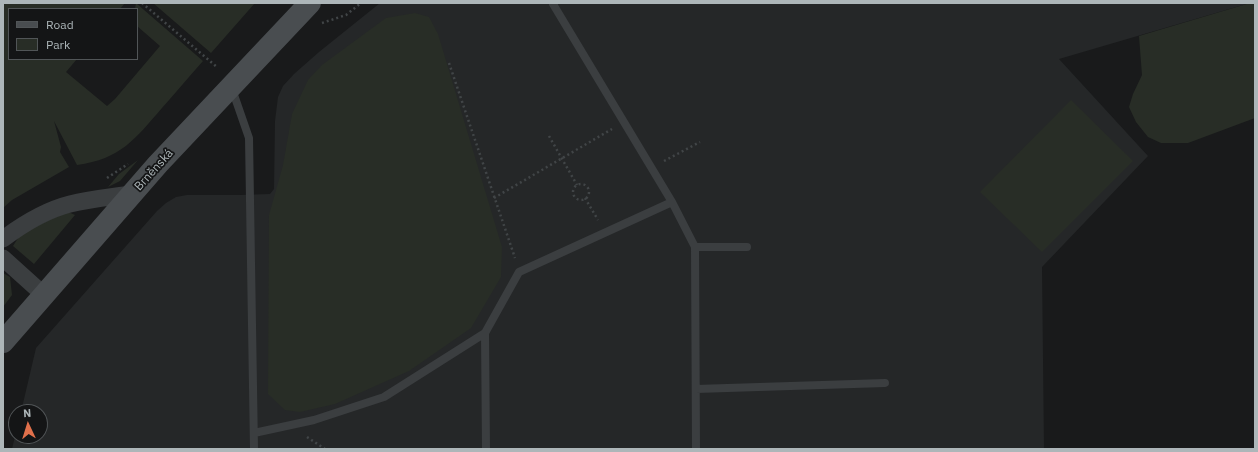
<!DOCTYPE html>
<meta charset="utf-8">
<style>
body{margin:0}
#map{position:relative;width:1258px;height:452px;overflow:hidden;background:#191a1b;font-family:"IBM Plex Sans",sans-serif}
canvas{display:block}
.frame{position:absolute;inset:0;border:4px solid #adb6b9;pointer-events:none}
.legend{position:absolute;left:8px;top:8px;width:130px;height:52px;box-sizing:border-box;background:#141516;border:1px solid #515557;margin:0;padding:5px 7px;list-style:none;font-size:12px;color:#adb6b9}
.legend li{display:flex;align-items:center;gap:8px;height:20px}
.legend b{width:20px;border:1px solid #515557}
.north{position:absolute;left:8px;top:404px;width:40px;height:40px;box-sizing:border-box;background:#141516;border:1px solid #515557;border-radius:50%;rotate:356deg;font-size:11px;font-weight:700;line-height:16px;text-align:center;color:#adb6b9}
.north::after{content:'';display:block;margin:auto;width:14px;height:18px;background:#e1704b;clip-path:polygon(50% 0,100% 100%,50% 72%,0 100%)}
</style>
<div id="map">
<canvas width="1258" height="452"></canvas>
<div class="frame"></div>
<ul class="legend">
<li><b style="height:5px;background:#494d50"></b>Road</li>
<li><b style="height:11px;background:#282d26"></b>Park</li>
</ul>
<div class="north">N</div>
</div>
<script>
const c = document.querySelector('canvas').getContext('2d');
c.lineJoin = 'round';
function paint(path, color) {
  c.fillStyle = color;
  c.fill(path, 'evenodd');
}
function strokePath(path, color, width, dash) {
  c.strokeStyle = color;
  c.lineWidth = width;
  c.lineCap = dash ? 'butt' : 'round';
  c.setLineDash(dash || []);
  c.stroke(path);
}
function drawText(font, color, halo, rows, align = 'center') {
  c.font = font + ' "IBM Plex Sans",sans-serif';
  c.lineWidth = 3.5;
  c.setLineDash([]);
  c.textBaseline = 'middle';
  c.strokeStyle = halo;
  c.fillStyle = color;
  for (const [text, x, y, turn = 0] of rows) {
    c.save();
    c.translate(x, y);
    c.rotate((+turn || 0) * Math.PI / 180);
    c.textAlign = isNaN(turn) ? turn : align;
    if (halo) c.strokeText(text, 0, 0);
    c.fillText(text, 0, 0);
    c.restore();
  }
}
const built = new Path2D(`
 M380 3H1250L1059 59 1148 156 1042 267 1044 449H12L16 432V436H40V412H21L36 348 157 211 166 203 176 197 187 195H240L270 194 274 189 275 121 278 97 283 86 294 74 319 52Z`);
const green = new Path2D(`
 M3 3H125L120 9H9V59H77L66 72 107 106 115 99 160 46 137 26V9H135L136 3 203 61C189 77 176 92 162 108 135 139 121 159 77 165L54 121 61 147 60 152 69 167 12 200 3 208Z
 M153 3H255L211 53Z
 M1250 3H1255V118L1188 143H1161L1148 137 1136 122 1129 107 1133 94 1142 75 1139 36Z
 M415 13 429 17 438 34 502 247 501 277 471 328 409 371 335 404 300 412 285 410 268 394 269 215 283 165 292 114 308 80 322 65 386 18Z
 M1071 100 1133 161 1042 252 980 192Z
 M138 160 120 181 108 187 119 174Z
 M66 211 75 215 34 264 13 246 20 235Z
 M3 273 10 277 12 295 3 307Z`);
const path = new Path2D(`
 M142 3 218 68
 M322 23 346 15 361 3
 M449 63 515 258
 M549 136 577 185
 M664 161 700 142
 M107 178 128 164
 M573 192a8 8 0 1 1 16 0a8 8 0 1 1-16 0Z
 M494 198 612 129
 M585 198 598 220
 M307 437 325 449`);
const lane = new Path2D(`
 M554 3 553 4 672 202 695 247 696 449
 M232 89 249 138 254 449
 M695 247H747
 M485 333 486 449
 M696 389 885 383
 M254 433 314 420 384 397 485 333 519 272 672 202`);
const street = new Path2D(`
 M3 239C23 224 46 210 70 204 90 199 111 197 131 194
 M3 258 44 295`);
const secondary = new Path2D(`
 M3 342 158 164 310 3`);
const streetNames = [
 ["Brněnská",154,170,-48]
];
paint(built, '#252728');
paint(green, '#282d26');
strokePath(path, '#414547', 2.5, [2, 3]);
strokePath(lane, '#3b3e40', 8);
strokePath(street, '#3b3e40', 17);
strokePath(secondary, '#494d50', 22);
drawText('12px', '#adb6b9', '#141516', streetNames);
</script>
